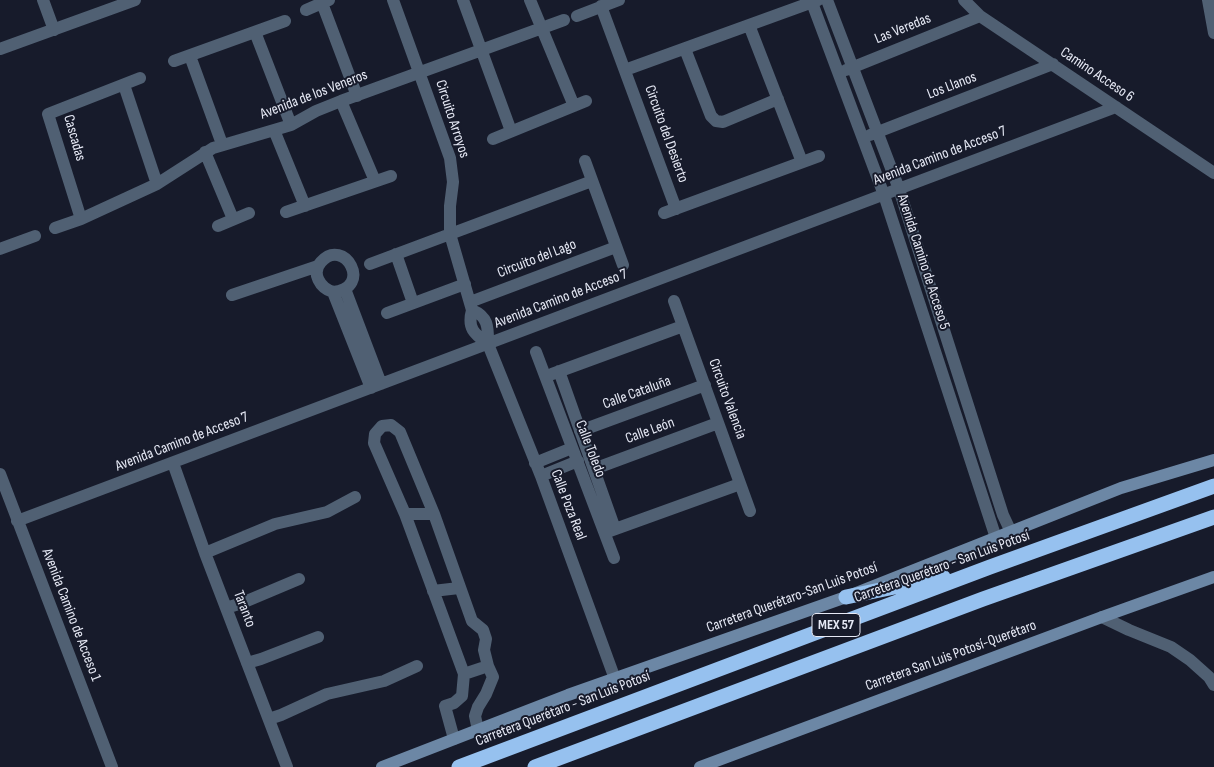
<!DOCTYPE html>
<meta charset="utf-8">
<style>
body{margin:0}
canvas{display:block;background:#171b2b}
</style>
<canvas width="1214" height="767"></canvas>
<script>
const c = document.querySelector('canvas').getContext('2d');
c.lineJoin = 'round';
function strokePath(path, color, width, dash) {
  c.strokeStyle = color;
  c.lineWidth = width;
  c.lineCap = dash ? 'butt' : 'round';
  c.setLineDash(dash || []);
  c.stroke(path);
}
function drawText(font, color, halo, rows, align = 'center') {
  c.font = font + ' "Sofia Sans Condensed",sans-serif';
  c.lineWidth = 4;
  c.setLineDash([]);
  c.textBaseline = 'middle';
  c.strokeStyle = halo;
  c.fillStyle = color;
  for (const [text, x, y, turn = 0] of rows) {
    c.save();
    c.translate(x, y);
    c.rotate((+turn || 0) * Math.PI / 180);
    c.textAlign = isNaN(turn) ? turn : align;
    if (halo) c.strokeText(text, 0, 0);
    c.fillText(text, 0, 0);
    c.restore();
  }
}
const street = new Path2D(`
 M43 0 54 30
 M393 0 450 158 453 182 450 206V234L472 310C467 328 474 334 488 344
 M463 0 511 131
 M530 0 574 106
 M811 0 884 195 996 538
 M827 0 899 189 1003 515 1011 532
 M964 0 980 16 1214 173
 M1208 0 1214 33
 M322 3 357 96
 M601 6 676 209
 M306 10 329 0
 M577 16 619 0
 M749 25 802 162
 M255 32 291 125
 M0 49 135 0
 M685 49 711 116 716 121 723 122 778 99
 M190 56 222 144
 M174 61 285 21
 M625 70 818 0
 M846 70 980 16
 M124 85 157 184
 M341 101 375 181
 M274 130 305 206
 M870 135 1053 64
 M493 139 586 101
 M205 152 233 219
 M585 161 623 265
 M286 212 391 176
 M664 213 819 156
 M81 219 48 114 140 78
 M218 226 249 213
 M55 228 81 219 157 184 213 148 291 125 316 111 341 101 564 20
 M0 249 35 236
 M396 254 413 303
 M370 264 592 181
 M345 289 381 384
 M333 292C374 288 344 236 321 262 311 273 320 288 333 292L371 388
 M232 295 318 266
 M674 301 750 511
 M470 302 616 247
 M472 310C489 317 488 328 488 344L541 476 615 679
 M387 313 465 284
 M536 352 614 558
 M559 371 615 529
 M552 374 683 326
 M580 431 705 385
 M173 463 205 553 287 767
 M535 463 572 448
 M594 469 718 423
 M0 474 112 767
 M541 476 578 461
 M405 514H434
 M17 521 1116 107
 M607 532 740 484
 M205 553 275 524 327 512 355 497
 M433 591 459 588
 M226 608 242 603 299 579
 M1102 617 1129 630 1171 647 1190 660 1209 677 1214 685
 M247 663 261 659 318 637
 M464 674 488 666
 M269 719 281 715 327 694 384 681 417 666
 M454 739 445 706 454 703 462 696 464 674 405 514 374 443 375 434 382 426 391 425 400 432 434 514 472 621 483 630 486 639 484 650 488 666 493 677 486 694 478 707 475 716 478 730`);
const secondary = new Path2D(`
 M382 767 568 695 846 597 1121 488 1214 460
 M700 767 1102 617 1214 577`);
const highway = new Path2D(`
 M846 597 943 577
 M459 767 990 567 1214 486
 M535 767 983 599 1214 517`);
const shields = [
 [836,625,48]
];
const shieldNames = [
 ["MEX 57",836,625]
];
const streetNames = [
 ["Las Veredas",903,29,-22],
 ["Camino Acceso 6",1097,75,34],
 ["Los Llanos",952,86,-21],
 ["Avenida de los Veneros",314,95,-21],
 ["Circuito Arroyos",452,119,72],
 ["Circuito del Desierto",666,134,70],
 ["Cascadas",74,138,74],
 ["Avenida Camino de Acceso 7",940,156,-21],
 ["Circuito del Lago",537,259,-21],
 ["Avenida Camino de Acceso 5",923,262,72],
 ["Avenida Camino de Acceso 7",561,299,-21],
 ["Calle Cataluña",637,393,-20],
 ["Circuito Valencia",727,399,70],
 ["Calle León",650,431,-20],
 ["Avenida Camino de Acceso 7",182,442,-21],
 ["Calle Toledo",590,449,69],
 ["Calle Poza Real",568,505,69],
 ["Carretera Querétaro - San Luis Potosí",942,567,-20],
 ["Carretera Querétaro-San Luis Potosí",792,598,-20],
 ["Taranto",244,609,69],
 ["Avenida Camino de Acceso 1",71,615,69],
 ["Carretera San Luis Potosí-Querétaro",951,656,-20],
 ["Carretera Querétaro - San Luis Potosí",563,709,-21]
];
strokePath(street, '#506073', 12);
strokePath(secondary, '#6c87a5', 12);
strokePath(highway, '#96c1ef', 15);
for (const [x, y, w] of shields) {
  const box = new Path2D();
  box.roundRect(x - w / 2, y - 11.5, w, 23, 4);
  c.fillStyle = '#171b2b';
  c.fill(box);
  strokePath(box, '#e6e9f5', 1);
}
drawText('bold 14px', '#e6e9f5', null, shieldNames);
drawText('15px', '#e6e9f5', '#171b2b', streetNames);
</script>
